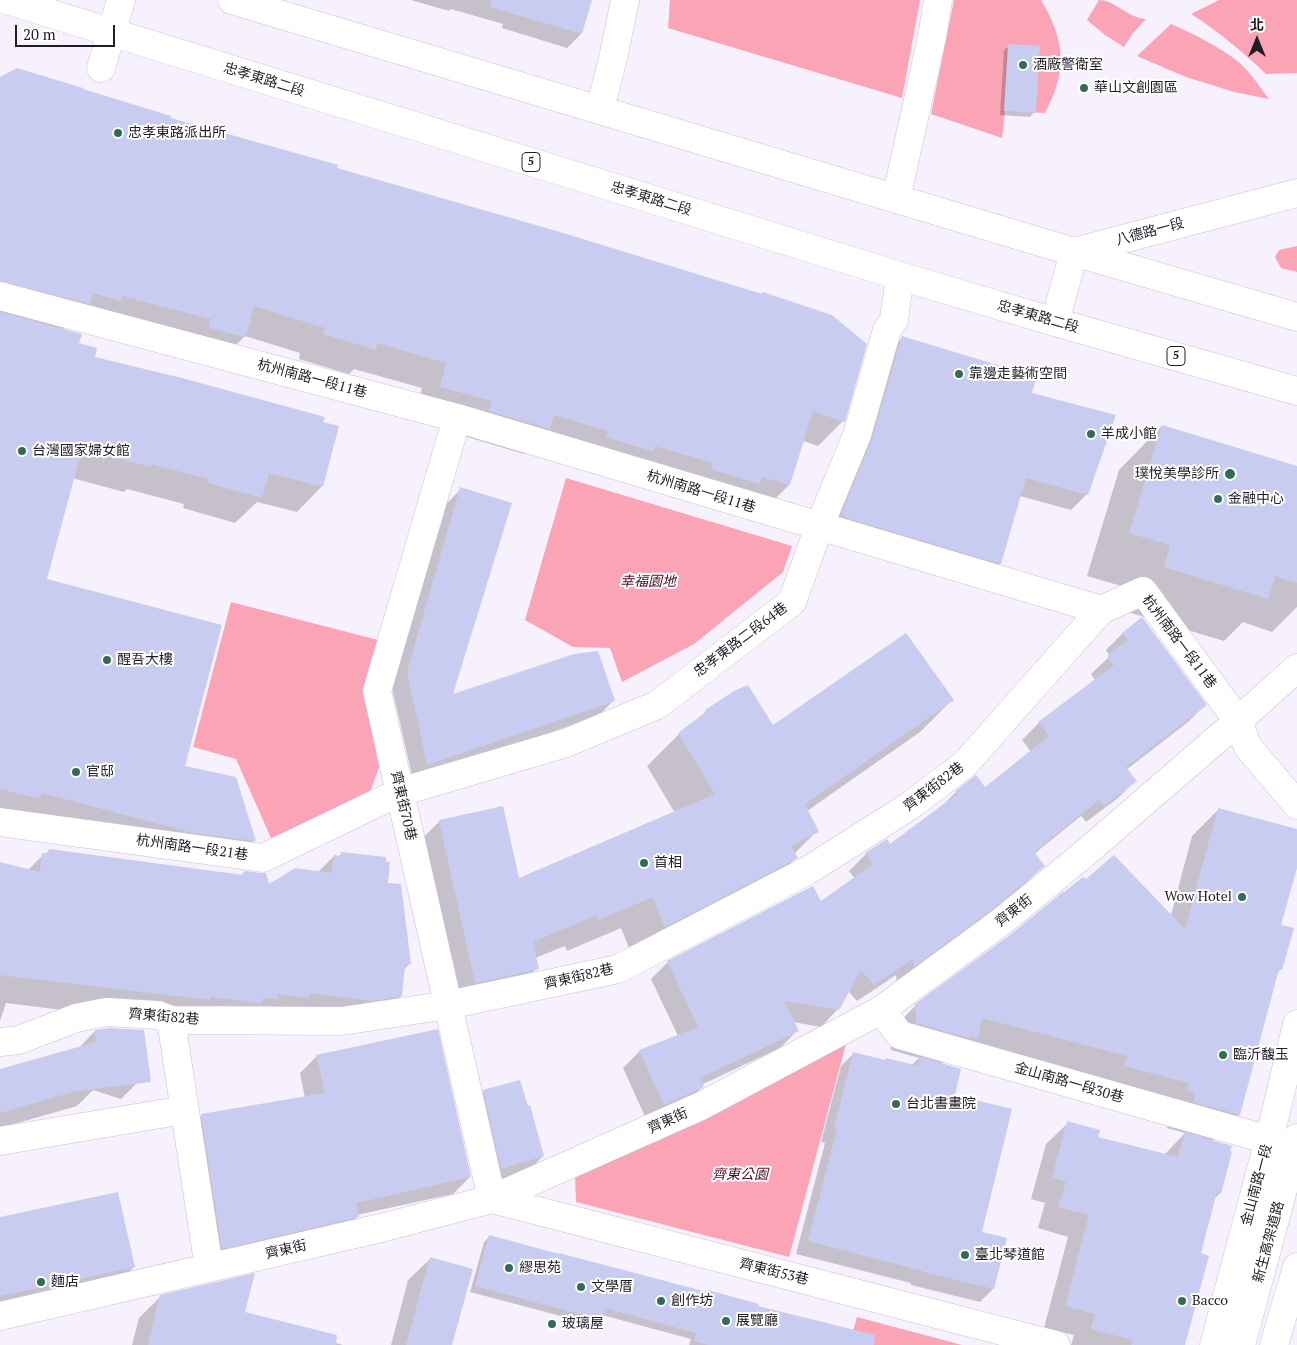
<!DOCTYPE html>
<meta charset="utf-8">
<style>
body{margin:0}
#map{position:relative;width:1297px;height:1345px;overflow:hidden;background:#f7f1fd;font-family:"PT Serif","Noto Sans TC",serif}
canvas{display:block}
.north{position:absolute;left:1232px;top:15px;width:50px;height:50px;-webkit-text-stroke:4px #fff;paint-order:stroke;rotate:0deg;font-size:14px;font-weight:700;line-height:20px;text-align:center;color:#221c27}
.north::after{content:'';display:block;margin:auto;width:18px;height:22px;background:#221c27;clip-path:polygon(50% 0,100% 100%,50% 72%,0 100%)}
.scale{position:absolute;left:15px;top:25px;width:100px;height:22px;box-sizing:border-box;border:2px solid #221c27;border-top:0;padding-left:6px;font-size:15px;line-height:18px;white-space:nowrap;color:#221c27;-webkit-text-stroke:4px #fff;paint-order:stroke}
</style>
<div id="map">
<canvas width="1297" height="1345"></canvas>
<div class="north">北</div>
<div class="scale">20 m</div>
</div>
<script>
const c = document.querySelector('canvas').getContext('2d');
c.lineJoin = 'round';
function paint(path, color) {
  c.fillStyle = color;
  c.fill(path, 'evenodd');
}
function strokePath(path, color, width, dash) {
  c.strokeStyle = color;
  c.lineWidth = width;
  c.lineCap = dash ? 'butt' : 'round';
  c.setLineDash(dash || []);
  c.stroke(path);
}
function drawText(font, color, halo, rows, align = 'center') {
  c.font = font + ' "PT Serif","Noto Sans TC",serif';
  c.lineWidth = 4;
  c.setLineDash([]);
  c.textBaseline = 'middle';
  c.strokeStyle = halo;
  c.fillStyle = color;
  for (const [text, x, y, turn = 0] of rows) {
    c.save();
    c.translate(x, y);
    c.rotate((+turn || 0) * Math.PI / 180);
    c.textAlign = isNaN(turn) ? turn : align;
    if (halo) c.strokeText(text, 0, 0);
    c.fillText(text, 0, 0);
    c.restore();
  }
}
const green = new Path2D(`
 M670 0H920L902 98 668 28Z
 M954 0H1041C1065 41 1068 70 1045 113L1005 111 1002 138 931 114Z
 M1099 0C1112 0 1122 11 1134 16 1138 18 1142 18 1146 19L1133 33 1124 47 1105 35 1087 20Z
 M1219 0H1297V73L1266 74C1242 51 1219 32 1191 14Z
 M1171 24C1194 34 1216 45 1236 60 1249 70 1259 86 1269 99L1234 92 1186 77 1137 56Z
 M1297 246V272L1281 268 1275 257 1279 250Z
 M566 478 792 546 783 572 694 644 622 682 610 648 573 647 525 620Z
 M231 602 378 640 364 690 379 767 369 795 271 838 236 759 193 747Z
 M847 1040 789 1257 576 1202 575 1174Z
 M857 1317 962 1345H849Z`);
const shadow = new Path2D(`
 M411 0H591L581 34 567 48 502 28 503 24 451 9 449 11Z
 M1009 46 1034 112 1030 117 1000 115 1004 50Z
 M0 78 169 119 335 169 843 421 818 446 803 441 789 485 764 510 536 442 524 454 464 436 415 412 422 388 354 369 349 374 299 359 300 353 245 336 220 361 72 320 62 330 93 358 322 423V486L297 512 257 502 235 523 183 508 184 504 127 489 124 492 72 478 45 580 183 767 235 778 254 841 229 866 0 820Z
 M902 338 1030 394 1087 494 1071 510 1020 496 1000 563 984 579 827 528 886 354Z
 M1162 426 1297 467V607L1272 632 1243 622 1224 641 1121 610 1128 588 1087 576 1119 470Z
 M461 489 451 696 613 701 598 716 413 780 392 688 446 504Z
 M1123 633 1205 705 1188 722 1126 770 1135 781 1118 798 1086 822 1081 816 1034 854 1043 866 1026 883 973 926 897 982 896 975 857 1001 848 991 838 1009 821 1027 793 1022 797 1031 780 1048 701 1085 702 1087 685 1104 647 1121 623 1068 640 1051 678 1036 651 979 668 962 821 903 855 879 849 871 866 854 890 845 939 809 956 792 976 777 985 789 1031 752 1022 740 1039 723 1095 680 1091 674 1110 656 1106 650Z
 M952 700 920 732 807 811 817 831 794 854 796 858 765 890 633 958 621 928 567 951 565 946 535 958 537 968 506 1000 444 1014 408 852 440 821 518 880 675 813 647 766 679 734 695 722 706 711 773 726Z
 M1219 809 1297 831V863L1280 926 1281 969 1276 974 1239 1115 1212 1141 1220 1193 1213 1200 1199 1254 1184 1345H1071L1074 1335 1044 1328 1068 1237 1038 1228 1045 1203 1031 1199 1046 1144 1068 1123 1096 1138 1164 1155 1185 1133 1167 1128 1170 1119 944 1062 941 1064 953 1096 980 1233 1005 1239 993 1289 980 1302 911 1285V1283L796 1254 825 1143 821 1142 841 1066 854 1053 911 1066 919 1058 891 1050 890 1032 916 1005 1171 915 1192 836Z
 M49 850 241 876 244 872 268 886 318 872 334 856 338 857 342 853 386 884 410 963 404 970 401 996 375 1021 183 1025 6 1003 0 1021V863L28 870 43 855H45Z
 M95 1031 148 1072 121 1099 93 1090 77 1106 0 1128V1073L68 1059Z
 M317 1056 470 1177 453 1194 357 1215V1217L340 1234 205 1265 185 1132 202 1115 305 1098 300 1073Z
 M484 1091 543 1156 523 1176 482 1188 464 1111Z
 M0 1219 134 1267 106 1294 0 1317Z
 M490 1236 757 1307 836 1345H689L691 1339 602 1315 601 1319 595 1325 470 1292 484 1242Z
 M430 1259 451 1345H391L408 1280Z
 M161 1296 243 1313 311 1336 343 1345H132L139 1318Z`);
const building = new Path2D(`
 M491 0H592L582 34 490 7Z
 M1008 44 1040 46 1036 113 1004 111Z
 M17 68 83 88V89L171 116V118L338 165 337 168 560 232 762 294 763 292 832 315 867 344 845 422 813 411 790 485 762 477 760 484 711 469 713 463 655 446 654 452 606 437 608 431 554 415 550 429 489 411 492 401 440 387 446 363 377 343 376 350 323 334 325 328 254 306 246 337 209 328 211 319 122 296 121 301 93 293 90 304 0 281V77Z
 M0 312 82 334 79 343 97 348 95 357 182 378 325 417 323 422 339 426 323 487 269 473 262 498 208 483 209 479 151 464V467L82 449 47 579 222 625 185 766 236 777 256 841 193 833 42 793 40 799 0 789Z
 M902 336 1037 377 1032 393 1116 415 1088 495 1026 478 1001 564 846 518 842 512 872 439Z
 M1162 425 1297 466V583L1275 576 1268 599 1164 567 1170 545 1129 533Z
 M460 487 512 503 453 694 574 654 598 651 615 701 427 765 407 672Z
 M1142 617 1207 705 1126 767 1137 781 1104 806 1099 800 1034 852 1045 866 991 910 914 967 913 959 874 985 861 970 839 1010 784 1001 799 1031 700 1078 704 1087 664 1105 639 1050 698 1027 667 961 813 886 821 901 873 864 865 853 887 839 890 844 957 794 955 791 976 775 985 787 1049 736 1038 722 1114 665 1107 656 1128 640 1122 633Z
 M906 633 954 700 805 804 819 832 791 846 798 858 665 927 653 897 598 920 596 915 533 942 539 969 475 983 439 820 503 806 519 878 715 794 678 733 706 712 705 710 734 691 748 685 773 725Z
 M1218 808 1297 829V868L1281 925 1294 928 1282 970 1279 969 1240 1115 1193 1102 1195 1093 1187 1091 1189 1083 1124 1066 1127 1056 982 1018 978 1038 970 1036 969 1038 916 1023 915 1004 1010 935 1064 891V892L1083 877 1086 879 1114 855 1185 929Z
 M49 849 243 875 244 871 261 873H266L269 884 295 868 331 873 334 855 341 856V852L386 857V862H390L388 883 401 884 411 964 405 965 402 996 373 1001 310 993 309 998 278 994V999L263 998 262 1003 210 997V1000L0 975V862L40 872 42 853 48 854Z
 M110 1028 144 1030 151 1082 76 1091 0 1113V1069L96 1042 95 1030Z
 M438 1029 471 1177 356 1203 359 1217 222 1249 201 1114 325 1093 316 1055Z
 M853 1052 885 1060 886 1058 919 1066 918 1056 961 1069 955 1095 1012 1109 982 1232 1007 1238 994 1289 923 1272V1271L808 1241 837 1130 834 1129Z
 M520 1080 528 1106 530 1105 544 1156 501 1169 483 1090Z
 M1067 1121 1100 1130 1098 1137 1178 1157 1185 1132 1232 1146 1230 1151 1232 1152 1221 1194 1217 1192 1201 1253 1209 1256 1185 1345H1131L1133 1340 1091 1329 1095 1314 1065 1306 1089 1215 1058 1207 1066 1182 1052 1178Z
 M118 1192 135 1267 0 1296V1217Z
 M489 1235 559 1254V1253L707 1292 708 1290 759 1304 758 1306 875 1335 874 1345H708L694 1341 696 1333 605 1308 602 1320 475 1286Z
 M430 1257 473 1269 452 1345H406Z
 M255 1273 245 1312 337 1335 336 1345H148L160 1295Z`);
const minor = new Path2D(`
 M101 68 121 0
 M600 110 614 54 625 0
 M896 199 932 37 938 0
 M0 296 457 418 1101 610 1143 591 1238 721 1248 747 1297 805
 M1055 322 1074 252 1297 193
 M457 418 377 691 492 1199 1056 1345
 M0 822 263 858 400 792 566 743 657 705 792 602 819 527 857 435 887 330 894 320 900 276
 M881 1010 900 1035 1269 1140
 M171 1020 209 1268
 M0 1042 19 1040 76 1018 106 1012 158 1015 171 1020 342 1021 448 1005 618 969 807 871 908 807 965 764 1101 610
 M0 1141 172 1112
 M0 1316 381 1228 492 1199 701 1106 881 1010 1001 922 1084 854 1238 721 1297 668
 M1214 1345 1269 1140 1297 1024`);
const major = new Path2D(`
 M7 0 900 276 1055 322 1297 391
 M232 0 1074 252 1297 317`);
const highway = new Path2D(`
 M1241 1345 1297 1138
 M1274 1345 1297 1267`);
const markers = [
 [1023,65,5,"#326c56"],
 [1084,88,5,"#326c56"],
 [118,133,5,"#326c56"],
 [959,374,5,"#326c56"],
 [1091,434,5,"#326c56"],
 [22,451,5,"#326c56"],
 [1230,474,6,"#326c56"],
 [1218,499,5,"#326c56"],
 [107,660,5,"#326c56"],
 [76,772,5,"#326c56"],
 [644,863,5,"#326c56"],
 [1242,897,5,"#326c56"],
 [1223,1055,5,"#326c56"],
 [896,1104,5,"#326c56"],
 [965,1255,5,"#326c56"],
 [509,1268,5,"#326c56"],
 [41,1282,5,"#326c56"],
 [581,1287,5,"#326c56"],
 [661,1301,5,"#326c56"],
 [1182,1301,5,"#326c56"],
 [726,1321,5,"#326c56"],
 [552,1324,5,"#326c56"]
];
const shields = [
 [531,162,18],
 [1176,356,18]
];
const shieldNames = [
 ["5",531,162],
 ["5",1176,356]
];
const poiNames = [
 ["酒廠警衛室",1033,65],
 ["華山文創園區",1094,88],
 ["忠孝東路派出所",128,133],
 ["靠邊走藝術空間",969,374],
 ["羊成小館",1101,434],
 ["台灣國家婦女館",32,451],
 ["璞悅美學診所",1219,474,"right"],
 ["金融中心",1228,499],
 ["醒吾大樓",117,660],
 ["官邸",86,772],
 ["首相",654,863],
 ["Wow Hotel",1232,897,"right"],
 ["臨沂馥玉",1233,1055],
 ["台北書畫院",906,1104],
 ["臺北琴道館",975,1255],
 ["繆思苑",519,1268],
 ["麵店",51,1282],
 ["文學厝",591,1287],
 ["創作坊",671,1301],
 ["Bacco",1192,1301],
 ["展覽廳",736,1321],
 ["玻璃屋",562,1324]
];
const streetNames = [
 ["忠孝東路二段",264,80,17],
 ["忠孝東路二段",651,199,17],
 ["八德路一段",1150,232,-15],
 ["忠孝東路二段",1038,317,16],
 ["杭州南路一段11巷",312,379,15],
 ["杭州南路一段11巷",701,492,17],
 ["忠孝東路二段64巷",741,640,-37],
 ["杭州南路一段11巷",1179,642,53],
 ["齊東街82巷",934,787,-37],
 ["齊東街70巷",403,806,77],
 ["杭州南路一段21巷",192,848,8],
 ["齊東街",1014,911,-38],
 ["齊東街82巷",579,977,-13],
 ["齊東街82巷",164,1017,5],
 ["金山南路一段30巷",1069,1083,16],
 ["齊東街",668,1121,-24],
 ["金山南路一段",1257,1185,-75],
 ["新生高架道路",1269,1242,-75],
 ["齊東街",286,1250,-13],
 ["齊東街53巷",774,1272,14]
];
const parkNames = [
 ["幸福園地",648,582],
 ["齊東公園",740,1175]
];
paint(green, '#faa4b6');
paint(shadow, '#0003');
paint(building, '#c8ccf1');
strokePath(minor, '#cdbddb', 29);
strokePath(major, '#cdbddb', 29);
strokePath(highway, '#cdbddb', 29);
strokePath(minor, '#fff', 28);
strokePath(major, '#fff', 28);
strokePath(highway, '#fff', 28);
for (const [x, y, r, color] of markers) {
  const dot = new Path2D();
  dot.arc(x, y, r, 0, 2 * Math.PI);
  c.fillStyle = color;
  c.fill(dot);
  strokePath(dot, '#fff', 2);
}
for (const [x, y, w] of shields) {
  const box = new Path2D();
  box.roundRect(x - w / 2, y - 9.5, w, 19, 4);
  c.fillStyle = '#fff';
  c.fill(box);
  strokePath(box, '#221c27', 1);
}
drawText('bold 12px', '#221c27', null, shieldNames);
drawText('14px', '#221c27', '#fff', poiNames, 'left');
drawText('14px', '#221c27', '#fff', streetNames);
drawText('italic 14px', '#4e0f23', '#fff', parkNames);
</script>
